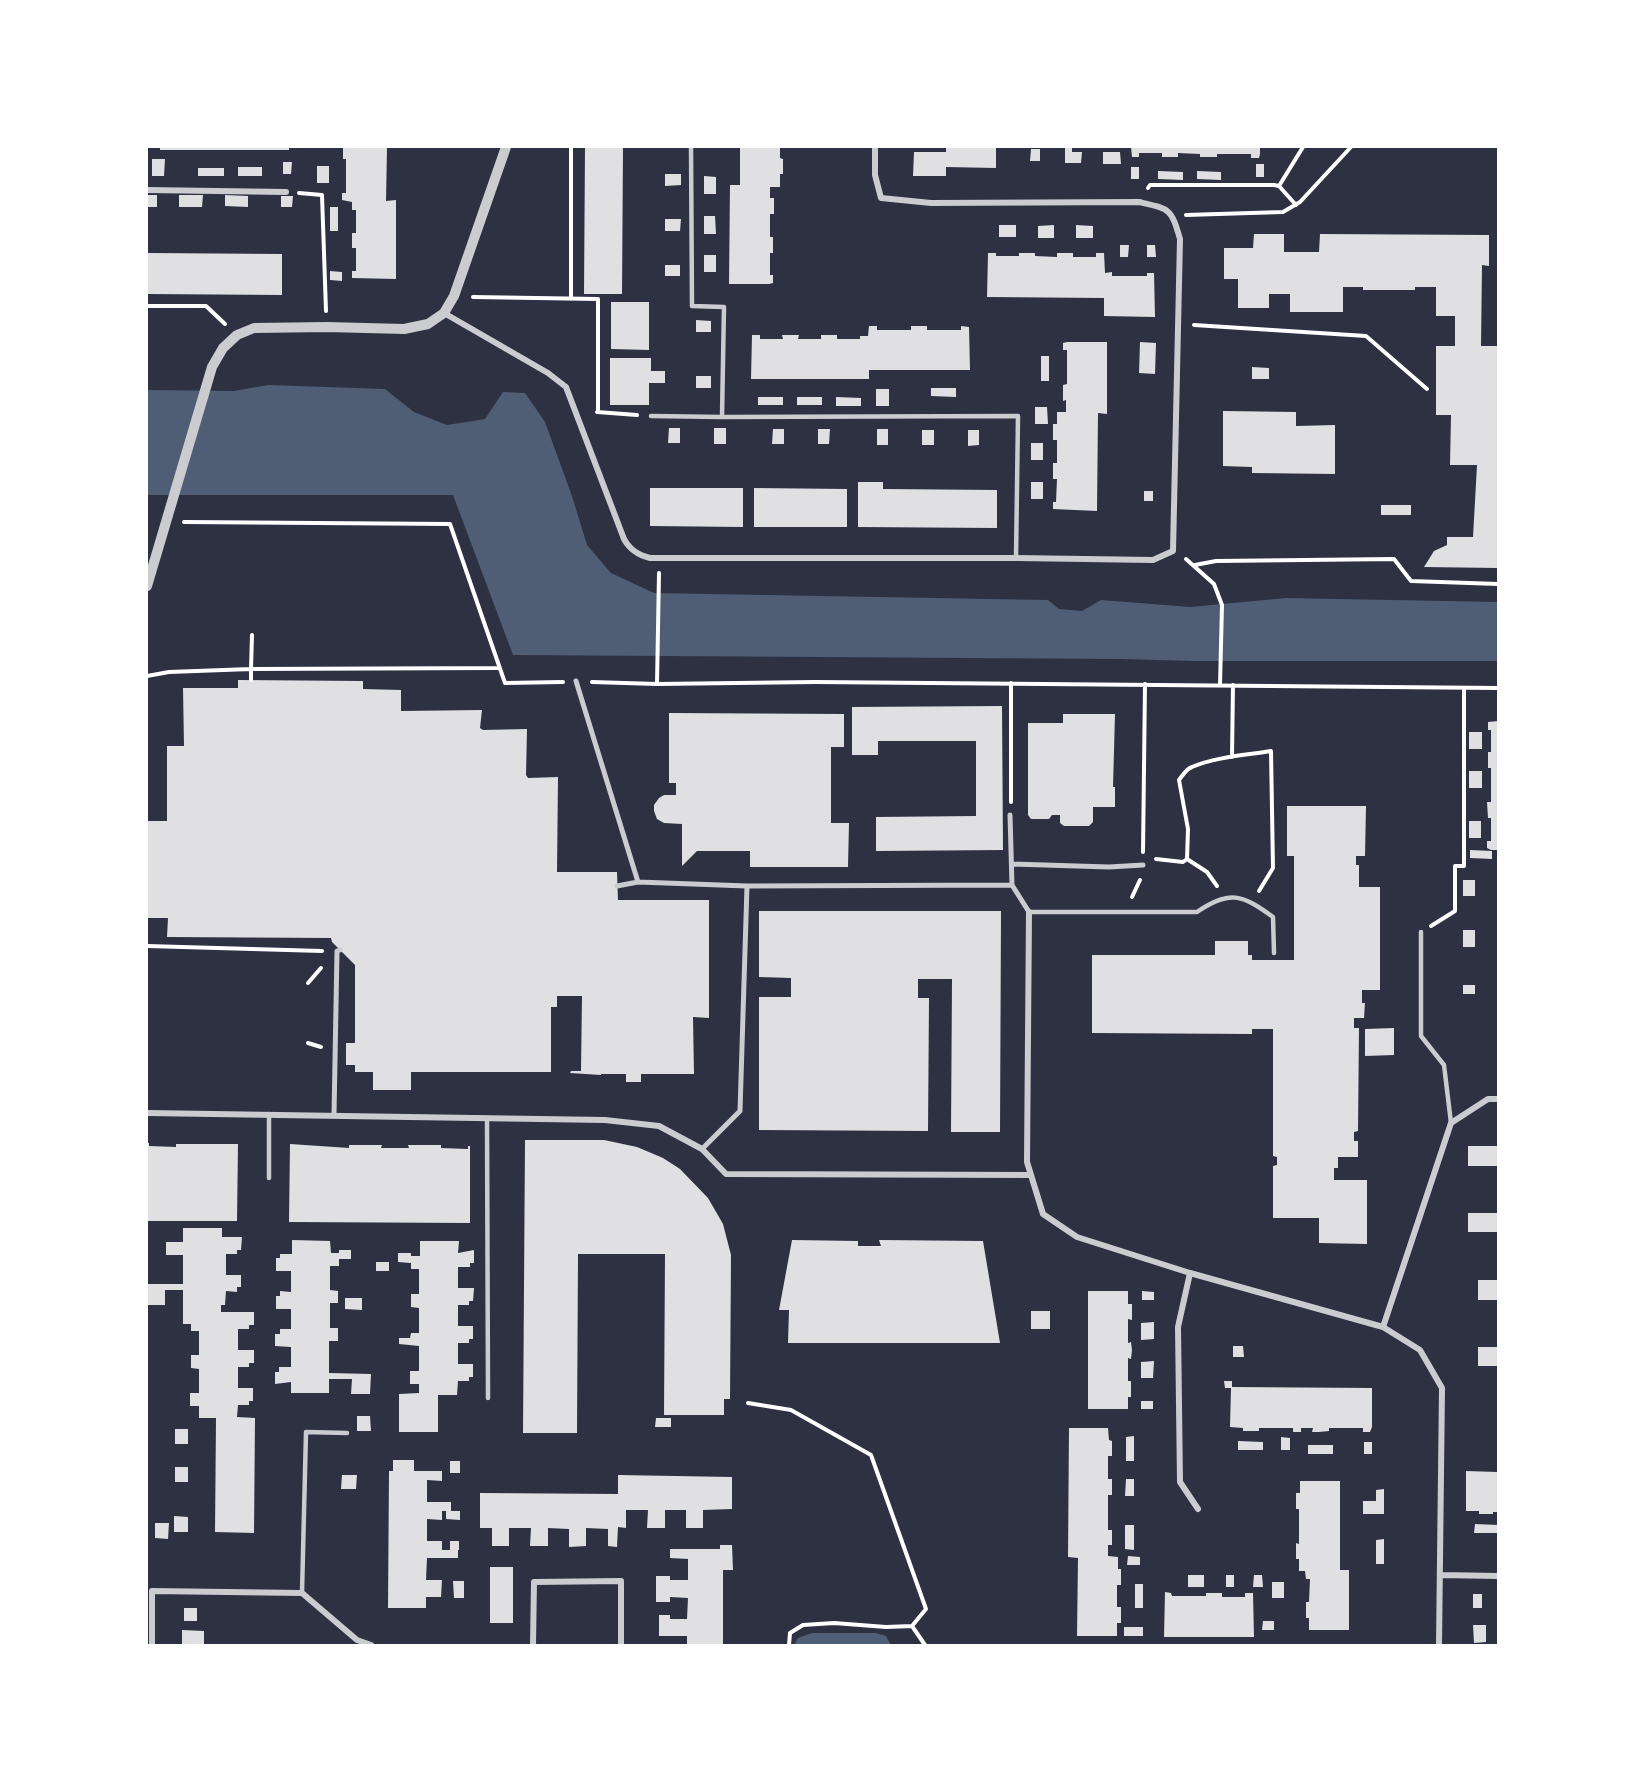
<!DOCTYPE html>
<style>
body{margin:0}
#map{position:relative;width:1645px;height:1792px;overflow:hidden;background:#2d3142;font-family:Signika,sans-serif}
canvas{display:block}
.frame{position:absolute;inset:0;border:148px solid #fff;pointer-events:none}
</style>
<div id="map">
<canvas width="1645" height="1792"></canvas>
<div class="frame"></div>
</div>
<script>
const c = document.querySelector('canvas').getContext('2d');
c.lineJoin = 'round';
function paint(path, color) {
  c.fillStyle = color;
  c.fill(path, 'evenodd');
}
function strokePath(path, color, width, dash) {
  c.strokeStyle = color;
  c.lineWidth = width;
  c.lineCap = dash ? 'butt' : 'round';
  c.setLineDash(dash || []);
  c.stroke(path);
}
const water = new Path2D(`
 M268 385 385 389 414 412 447 425 485 419 503 392 525 393 545 422 572 496 587 545 611 573 654 593 1048 600 1059 609 1082 611 1101 600 1190 607 1286 598 1498 602V661H1194L1120 659 513 655 453 495H147V390L234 391Z
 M812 1633H876L886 1636 891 1645H794L798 1638Z`);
const building = new Path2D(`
 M160 147H289V150H160Z
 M343 147H387L386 201 396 200V279L352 278V271H356V248H352V233H356V210H352V202L342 200V193H346V159H343Z
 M585 147H623L622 294H584Z
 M740 147H780V158L783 159V174H780V187H770V198H774V214H770V237H773V253H770V275H773V283L769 284H729L730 185H740Z
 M946 147H996V168L946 167V176H913L914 152H946Z
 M1065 147H1072V152H1082L1081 163H1065Z
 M1131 147H1260V154L1259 158H1251V154H1217V157H1200V154L1178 153V157H1162V153H1139V157H1132Z
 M1031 149H1040V161H1030Z
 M1103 152H1120L1121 164H1103Z
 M152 159H165L164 176H152Z
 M283 162H292L291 174H283Z
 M1256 164H1264V177H1256Z
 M317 166H329V183H317Z
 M238 167H262V176H238Z
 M1131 167H1139V179H1131Z
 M198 168H224V176H198Z
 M1158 171 1183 172V180L1158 179Z
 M1197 171 1221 172V180L1197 179Z
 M665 174H681V185L665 186Z
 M704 176 716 177V194H704Z
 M147 195H157V207H147Z
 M179 195H203L202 207H179Z
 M225 195 248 196V207L225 206Z
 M281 196H293L292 207H281Z
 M330 207H338V231H330Z
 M704 216H715L716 234H704Z
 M665 219H681L680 231H665Z
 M999 225H1016V237H999Z
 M1054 225V238H1038V226Z
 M1076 225 1093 226V238H1076Z
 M1254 234H1284V252H1319L1320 234 1489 235V266L1482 265 1481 346H1498V568L1424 567 1434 551 1447 545V537H1473L1477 465H1450L1451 415H1436V346H1455V316H1436V287H1415V290H1363V287H1343V312H1290V294H1269V308H1238V279H1224V248H1253Z
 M1120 245H1129L1128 257H1120Z
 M1147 245H1155L1156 257H1147Z
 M147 253 282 254V295L147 294Z
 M988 253H996V256H1019V253H1035V256L1057 257V253H1073V257H1096V253H1104L1105 273 1112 272V276H1147V273H1154L1155 317 1104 316V298L987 297Z
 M704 255H716V272H704Z
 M665 265H680V276H665Z
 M330 271 342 272V281L330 280Z
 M611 302H649V350L611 349Z
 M696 320 711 321V332H696Z
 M869 326H877V330H911V326H927V330H961V326L969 327 970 370H869V379H751L752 335H760V339H783L782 335H799L798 339H821V335H837V339H860V336H868Z
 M1067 342H1107V414L1098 413 1097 511 1053 509V502H1056L1057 479H1053V463H1057V440H1053V424H1057V412H1066V400L1063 401V385L1067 384V350H1063V343Z
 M1140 342 1156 343 1155 374 1139 373Z
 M1041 356H1049V381H1041Z
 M610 358H651V371H665V383H649V405H610Z
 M1252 367 1269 368V379H1252Z
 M696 376H711V388H696Z
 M931 388H956V397L931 396Z
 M876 389H889V406H876Z
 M758 397H783V405H758Z
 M797 397H822V405H797Z
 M836 397 861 398V406H836Z
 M1035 407H1047L1048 424H1035Z
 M1223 411 1296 412V426L1335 425V474L1252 473V467L1223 466Z
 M669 428H680V443H668Z
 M714 428H726V444H714Z
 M773 429H784V444H772Z
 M818 429H830L829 444H818Z
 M877 429H888V445H877Z
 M922 430H934V445H922Z
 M968 430H979V445L968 446Z
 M1031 443H1043V460H1031Z
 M858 482H883V489L997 490V528L858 527Z
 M1031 482H1043V499H1031Z
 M650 488H743V527L650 526Z
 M754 488 847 489V527H754Z
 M1144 491H1153V501H1144Z
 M1381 505H1411V515H1381Z
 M238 680 363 681V689L401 690V711L482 710 480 728 483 730 527 729 526 775 528 778 558 777 557 872H617L618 900H709V1018L693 1017 694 1074H641V1082H626V1074H601V1075L570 1073 571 1071H581L582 996H557V1007H551V1072H411V1090H373V1072H355V1065H346V1043H355V965L332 942 331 938 167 937 168 918H147V821H167V746H184L183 688H238Z
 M1002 706 1003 850 876 851V817L976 816V741H878V755H852V707Z
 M669 713 844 714V747H831V823H849L848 867H750V851H697L682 866V824L664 823 657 819 654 811V805L659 798 664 795H676V783H669Z
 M1063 714H1115L1113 787H1115V807H1093V822L1089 826H1064L1060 823V815H1052L1049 819H1031L1028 815V723H1063Z
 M1498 721V850H1491L1487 848V841H1491V818H1488L1487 802H1491V768H1488V752H1491V730H1488V722Z
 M1469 732H1482V749H1469Z
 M1469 771H1482V788H1469Z
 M1287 806H1366L1365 856H1356V865H1359V887H1380V990H1362V1003H1365L1364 1018H1354V1028H1359L1358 1131 1354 1132V1141H1358V1157H1338V1168H1334V1180H1367V1244L1319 1243V1218H1273V1166L1277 1165V1157L1273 1156V1029H1252V1034L1092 1033V955H1215V941H1248V955H1252V960H1294V856H1287Z
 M1469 821H1481V838H1469Z
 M1470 850 1492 851V859L1470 858Z
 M1463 880H1475V896H1463Z
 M759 911H1001L1000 1132H951L952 979H918V998H929L928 1131 759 1130V997H791V978L759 977Z
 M1463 930H1475V947H1463Z
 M1463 985H1475V994H1463Z
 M1394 1028V1055L1365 1056V1029Z
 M525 1140H604L637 1147 663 1158 680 1169 708 1198 723 1224 731 1255 730 1399H724V1415H664L665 1254H578L577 1433H523Z
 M147 1143H149V1146L176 1147V1144H238L237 1221H147Z
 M290 1144 349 1148V1145H382L381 1148H409L408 1145H441V1148L468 1149V1146H470V1223L289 1222Z
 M1468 1146H1498V1166H1468Z
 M1468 1213H1498V1232H1468Z
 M183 1228H222V1237H242L241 1250H237V1254H226V1275H241V1287H237V1292L226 1291 225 1305H221V1312H254V1325H249V1329H238V1350H254V1363H249V1367H238V1388H253V1401H249V1405H238L237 1417 255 1418 254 1533 215 1532 216 1418H199V1406H190V1393H199V1369L191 1368V1355H199V1331H191V1324H183V1290H165V1305H147V1284H183V1255H166V1242H183Z
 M292 1240 330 1241 331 1253H339V1250H351V1259H339V1266H330V1290L338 1291V1303H330V1328H338V1341H329V1373L371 1374 370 1394H351L352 1379H329V1393H291V1382L275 1384V1372H279V1367H291V1347L275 1346V1334H280V1329H291V1309H276V1296H280V1291L291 1292V1271H276V1258H280V1254H292Z
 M792 1240 858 1241V1246H881L879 1240 983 1241 1000 1343H788L789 1310H779Z
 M420 1241H459L458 1253 474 1250V1263H470V1267H458V1288H474L473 1301H469V1305H458V1326H473V1339H469V1343H458V1364H473V1377H469V1381H458L457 1395H438V1432H399V1394L419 1393V1384H410V1371H419V1346L399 1344V1338H410L411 1333H419V1308L411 1307V1294H419V1269H411V1263L398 1262V1253H411V1256H420Z
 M376 1262H389V1271H376Z
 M1478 1280H1498V1300H1478Z
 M1088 1291H1128V1304H1132V1320L1128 1319V1343L1131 1342 1132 1350 1131 1359 1128 1358V1381H1131V1397H1128V1409H1088Z
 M1142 1291 1154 1292V1300H1142Z
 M345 1298H362V1310L345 1309Z
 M1031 1311H1050V1329H1031Z
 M1154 1322V1339L1141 1340V1323Z
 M1233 1346H1243L1244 1357H1233Z
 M1478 1347H1498V1366H1478Z
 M1154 1361 1153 1378H1141V1362Z
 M1224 1381H1232V1387L1372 1388V1427L1370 1432H1363V1428H1329V1431L1319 1432H1312L1313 1428H1301V1432H1293V1428H1259V1431H1243V1428L1230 1427 1231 1388H1225Z
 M1141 1401H1153V1409H1141Z
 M357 1416H370L371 1431H357Z
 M656 1418H671V1427H655Z
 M1069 1428H1108L1109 1440 1112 1441V1456H1108V1479H1112V1495H1108V1530H1112V1545H1108V1556L1118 1557V1569H1121V1585H1117V1607H1121V1623H1117V1636H1077L1078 1558 1068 1557Z
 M175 1429H188V1444H175Z
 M1134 1436V1461H1126V1437Z
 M1281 1437 1290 1438V1450H1281Z
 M1238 1441 1263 1442V1450H1238Z
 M1364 1442H1372V1454H1364Z
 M1308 1445H1333V1454H1308Z
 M393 1460H414V1471H442V1481L427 1480V1502H451V1511H460V1520L446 1519V1511H442V1520L427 1519V1541H442V1550H450V1541H459V1550H458V1558H427L426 1580H442L441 1597H426V1608H388L389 1471H393Z
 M450 1461H460V1473H450Z
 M175 1467H188V1482H175Z
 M1466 1471 1498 1472V1512H1493V1514H1479V1511H1466Z
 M342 1475H357L356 1489H341Z
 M618 1475 732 1477V1509L703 1510V1528H686V1510H665V1528H647L648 1510H626V1528L618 1527 617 1547 608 1546V1529L586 1528V1546L569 1547V1529L548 1528V1546H530L531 1528H509V1546H492V1528H480V1493L618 1494Z
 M1126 1479H1134V1496H1125Z
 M1300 1481H1340V1570H1349V1630H1309V1618H1306V1602H1309L1310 1579H1306L1305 1571H1299V1559H1296V1543L1299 1544V1509H1296V1493H1300Z
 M1384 1489V1514H1363V1501H1376V1490Z
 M174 1516 188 1517V1532H174Z
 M155 1523H169L168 1539 155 1538Z
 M1475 1524 1498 1525V1533H1474Z
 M1125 1525H1134V1550L1125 1549Z
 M1384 1539V1564H1376V1540Z
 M720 1545H732L733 1570H723V1645H687V1636H659V1615H670V1619H687L688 1598 670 1597V1602H656V1576H670V1580H688V1559L670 1558V1549H720Z
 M1128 1556 1140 1557V1565H1127Z
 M490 1567H513V1623H490Z
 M1188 1575H1204V1587H1188Z
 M1226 1575H1234V1587H1226Z
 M1254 1575H1262L1263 1587H1253Z
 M453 1581H464V1598H454Z
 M1272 1582H1284V1598H1272Z
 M1135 1584H1143V1608H1135Z
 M1165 1592 1171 1593 1172 1596H1206V1593H1222V1597H1245V1593H1253L1254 1637H1164Z
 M1473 1594H1482V1608H1473Z
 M184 1608H197V1621H184Z
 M1263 1621H1274V1630H1262Z
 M1473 1625H1486V1642L1474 1643Z
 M1124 1627H1143V1636H1124Z
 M182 1630 204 1631V1645H182Z`);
const path = new Path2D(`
 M1279 186 1303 147
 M1148 188 1150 185H1274L1279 186 1296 205
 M299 193 322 195 326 311
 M1186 215 1283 212 1300 202 1351 147
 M473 297 598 299V412
 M571 299V147
 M147 306H206L225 324
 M1194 325 1366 336 1427 389
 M597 412 637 415
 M184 522 450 524 505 683 563 682
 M1186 559 1214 584 1222 605 1220 685
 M1195 565 1216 561 1394 559 1411 581 1498 584
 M252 635 251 669 498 668
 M147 676 169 672 251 669V680
 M592 682 657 684 815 682 1498 688
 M657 684 659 573
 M1232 757 1233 685
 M1011 802V683
 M1143 852 1145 684
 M1156 859 1183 862 1187 859 1188 829 1179 780C1183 775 1186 769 1192 767 1215 757 1247 755 1271 751L1273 868 1259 891
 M1187 859 1207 872 1217 886
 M1132 897 1140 880
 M1431 926 1455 911V866H1464V688
 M147 946 322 951
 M308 983 321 968
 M308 1043 321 1047
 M748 1403 791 1410 871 1455 926 1609 912 1626
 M789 1645 790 1633 803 1625 834 1623 886 1627 912 1626 925 1645`);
const service = new Path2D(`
 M691 147 692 306 724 307 722 417 1018 416 1016 558
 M651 416 722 417
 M1029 912H1197C1229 890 1242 894 1273 917L1274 953
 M1421 932V1036L1444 1065 1451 1123
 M269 1114V1178
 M487 1118 488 1398
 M302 1593 306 1432 347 1433`);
const pedestrian = new Path2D(`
 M576 681 638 882 747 886 740 1111 702 1149
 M1010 815 1012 885 1029 912
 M1012 864 1109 867 1143 865
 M617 886 638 882
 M747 886 1012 885
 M334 1115 337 951 340 950`);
const minor = new Path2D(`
 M147 190 286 192
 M444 313 548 373 566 387 624 539C630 550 638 555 650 558H1016L1153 560 1173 551 1180 239C1171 208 1170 209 1139 202L931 203 881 198 875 175V147
 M1029 912 1027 1162 1043 1214 1077 1237 1190 1273 1383 1327 1420 1350 1442 1388 1439 1645
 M147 1113 605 1120 659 1126 702 1149 726 1174 1030 1175
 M1190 1273 1178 1327 1180 1482 1198 1509
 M1383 1327 1451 1123 1488 1099H1498
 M1440 1575 1498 1576
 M152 1645V1591L302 1593 357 1640 371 1645
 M533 1645 534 1582 621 1581V1645`);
const tertiary = new Path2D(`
 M147 586 212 367 223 348 237 335 254 328 327 327 404 329 428 324 444 313 454 296 506 147`);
paint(water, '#4f5d75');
paint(building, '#e0e0e3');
strokePath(path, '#fff', 4);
strokePath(service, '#caccd0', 4.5);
strokePath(pedestrian, '#caccd0', 5);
strokePath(minor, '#caccd0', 6);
strokePath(tertiary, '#caccd0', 10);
</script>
